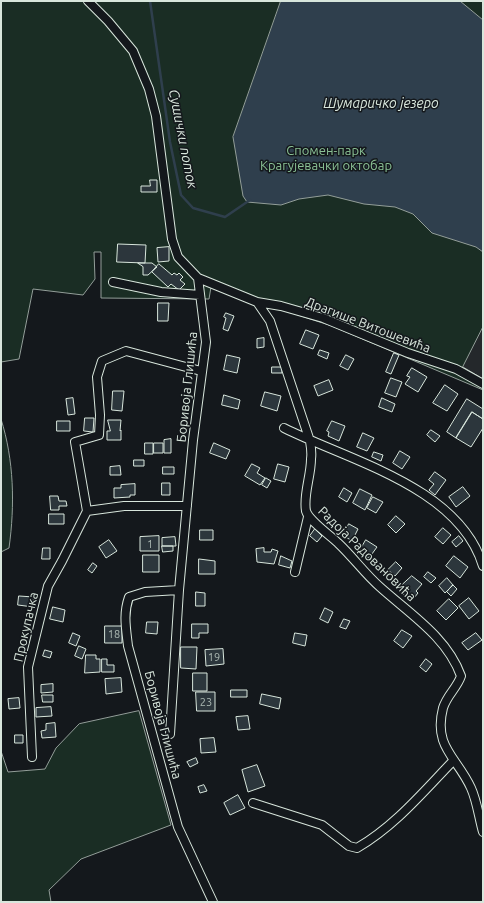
<!DOCTYPE html>
<meta charset="utf-8">
<style>
body{margin:0}
#map{position:relative;width:484px;height:903px;overflow:hidden;background:#14181c;font-family:Ubuntu,sans-serif}
canvas{display:block}
.frame{position:absolute;inset:0;border:2px solid #d8e6dc;pointer-events:none}
</style>
<div id="map">
<canvas width="484" height="903"></canvas>
<div class="frame"></div>
</div>
<script>
const c = document.querySelector('canvas').getContext('2d');
c.lineJoin = 'round';
function paint(path, color) {
  c.fillStyle = color;
  c.fill(path, 'evenodd');
}
function strokePath(path, color, width, dash) {
  c.strokeStyle = color;
  c.lineWidth = width;
  c.lineCap = dash ? 'butt' : 'round';
  c.setLineDash(dash || []);
  c.stroke(path);
}
function drawText(font, color, halo, rows, align = 'center') {
  c.font = font + ' Ubuntu,sans-serif';
  c.lineWidth = 3;
  c.setLineDash([]);
  c.textBaseline = 'middle';
  c.strokeStyle = halo;
  c.fillStyle = color;
  for (const [text, x, y, turn = 0] of rows) {
    c.save();
    c.translate(x, y);
    c.rotate((+turn || 0) * Math.PI / 180);
    c.textAlign = isNaN(turn) ? turn : align;
    if (halo) c.strokeText(text, 0, 0);
    c.fillText(text, 0, 0);
    c.restore();
  }
}
const green = new Path2D(`
 M1 1H483V390L332 326 211 287 209 299 101 298V252H94L95 279 83 295 33 289 19 359 1 362Z
 M1 419C14 460 15 505 9 548L1 552Z
 M139 711 171 825 81 859 49 890 51 902H1V751L8 772 45 769 56 748 79 724Z`);
const parking = new Path2D(`
 M483 327V379L463 367Z`);
const water = new Path2D(`
 M281 1H460L483 20V252L476 247 432 233 413 214 395 207 364 204 328 195 299 199 281 205 247 202 243 196 233 137Z`);
const stream = new Path2D(`
 M150 1 170 142 181 195 193 208 225 217 250 200`);
const building = new Path2D(`
 M150 180H157V192H141V186H150Z
 M118 244 146 245 145 263 117 262Z
 M169 247V261L158 262 157 248Z
 M138 263H152L157 267 148 275H143V267Z
 M159 264 172 275 174 273 177 275 179 273 183 277 180 280 185 284 179 290 171 284 168 287 152 272Z
 M158 303H169L168 321H158Z
 M226 313 234 316 228 331 223 329 226 318 224 317Z
 M306 330 319 335 313 349 300 344Z
 M264 338V347L257 348V339Z
 M320 350 329 353 327 359 318 355Z
 M394 353 399 355 391 374 386 372Z
 M227 355 240 358 237 373 224 370Z
 M346 355 354 359 348 370 340 366Z
 M272 367H282V373H272Z
 M412 368 427 377 418 392 405 384 410 377 407 376Z
 M391 378 402 382 396 397 385 393Z
 M329 380 333 390 318 396 314 386Z
 M445 385 458 394 447 411 433 403Z
 M113 391H124L122 411 112 410Z
 M265 392 281 396 277 411 261 406Z
 M224 395 240 400 238 409 222 405Z
 M73 398 75 414 68 415 66 399Z
 M382 398 395 404 392 412 379 407Z
 M467 399 483 409V419L472 412 456 438 447 432Z
 M472 412 483 419V428L471 447 456 438Z
 M85 418H94L93 432 84 431Z
 M108 420H121L120 431 121 430V440H107V431H110Z
 M57 421H70V431H57Z
 M332 421 345 426 339 441 328 436 329 432 327 431Z
 M431 430 440 436 435 442 427 435Z
 M363 433 374 438 367 451 357 447Z
 M171 439V453H164V440Z
 M145 443H153V454H145Z
 M154 443H163V453H154Z
 M214 443 230 450 226 459 210 453Z
 M400 451 410 457 402 469 393 463Z
 M374 452 383 455 381 461 372 457Z
 M134 460H144V466H134Z
 M252 464 260 468 257 473 265 478 260 485 245 476Z
 M278 464 289 467 285 482 274 479Z
 M120 466 121 475H110V467Z
 M163 467H174V474H163Z
 M435 472 446 480 435 495 429 490 434 484 429 480Z
 M266 478 271 481 267 488 262 485Z
 M162 483H170V495H162Z
 M135 484V495H130V497L114 498V488H121V485Z
 M463 487 470 496 456 507 449 497Z
 M344 488 352 493 347 502 339 497Z
 M360 489 372 495 365 510 353 503Z
 M50 496H58L59 501H66L67 506H59V510H51Z
 M373 497 383 502 376 513 367 508Z
 M49 514H64V524H49Z
 M396 516 405 524 396 533 388 525Z
 M349 524 358 529 352 541 343 535Z
 M443 528 451 535 443 544 435 537Z
 M315 529 322 536 317 542 310 536Z
 M200 530H213V540H200Z
 M159 536V551H140V537Z
 M459 536 463 541 456 547 452 542Z
 M175 537 176 546H162V538Z
 M109 540 117 551 106 558 99 547Z
 M366 540 377 547 369 558 359 552Z
 M162 546H173V551L163 552Z
 M43 548H50V559H42Z
 M264 548V552H271L272 549 278 551 274 564 257 562 256 549Z
 M143 555H159V572H143Z
 M281 556 292 561 290 568 279 565Z
 M454 556 468 567 460 578 446 566Z
 M199 559 215 561V574H199Z
 M396 562 402 568 395 576 388 570Z
 M93 563 97 566 92 573 88 570Z
 M428 572 436 578 431 583 424 577Z
 M412 576 422 584 416 591 418 593 414 598 411 596 409 599 399 591 402 589 400 587Z
 M447 578 453 585 445 593 439 586Z
 M453 585 457 589 451 596 447 592Z
 M196 592 205 593V606H196Z
 M19 596 34 597 33 607 18 605Z
 M469 598 479 611 469 619 459 606Z
 M449 599 458 608 446 620 437 611Z
 M53 607 65 610 63 622 50 619Z
 M325 608 333 612 328 623 320 619Z
 M344 619 350 621 346 629 340 627Z
 M147 622H158L157 634 146 633Z
 M192 624H208V633H199V638H192Z
 M105 626H122V643H105Z
 M402 630 412 636 403 648 394 641Z
 M73 633 80 636 76 646 69 643Z
 M295 633 307 635 305 646 293 643Z
 M476 633 482 640 468 650 462 643Z
 M79 646 86 649 82 659 75 656Z
 M181 647H197L196 669 181 668Z
 M223 649 224 664 206 666 205 650Z
 M45 650 52 652 50 658 43 656Z
 M86 655H96V659H100V672L85 673Z
 M102 659H107V665H114V672H102Z
 M426 659 432 664 426 672 420 667Z
 M193 673H207V691H193Z
 M121 678 122 692 106 694 105 679Z
 M53 684V692L41 693V685Z
 M231 690H247V697H231Z
 M196 692H215V711H197Z
 M262 694 281 698 279 709 260 704Z
 M42 695H53V702H43Z
 M19 698 20 708 9 709 8 699Z
 M51 707 52 716 36 717V708Z
 M248 716 250 729 238 730 236 717Z
 M55 723 56 737 42 738 41 731 46 730V724Z
 M15 735H23V743H15Z
 M214 738 216 752 201 753 200 739Z
 M196 758 198 763 190 767 187 762Z
 M257 765 265 786 248 792 242 770Z
 M204 785 207 791 200 793 198 787Z
 M238 795 245 808 230 815 224 803Z`);
const minor = new Path2D(`
 M88 1 108 21 133 51 149 89 156 116 172 239 178 257 198 278 257 302 281 306 323 318 408 353 456 369 483 384
 M198 278 206 342 193 440 179 590 145 592 129 597C123 614 126 628 128 646L178 827 213 902
 M113 282 161 292 200 295
 M257 302 270 321 310 441C311 447 312 453 311 459 311 476 303 495 306 511 309 521 330 535 338 543 353 557 365 574 380 587 410 614 447 637 461 676 457 688 447 695 443 708 433 747 457 757 471 788 477 801 479 818 483 832
 M284 428C350 461 459 487 483 566
 M87 511 75 442 99 435 100 415 97 377 102 361 126 351 201 371
 M295 572 308 517
 M170 734 179 590
 M32 757 28 667 48 586 62 561 87 511 124 506H187
 M253 803 322 825 349 846 357 848C395 826 423 792 453 761`);
const numberNames = [
 ["1",150,544],
 ["18",114,634],
 ["19",214,657],
 ["23",206,702]
];
const parkNames = [
 ["Спомен-парк",326,151],
 ["Крагујевачки октобар",326,166]
];
const streetNames = [
 ["Драгише Витошевића",368,325,21],
 ["Боривоја Глишића",187,387,-84],
 ["Радоја Радовановића",367,554,44],
 ["Прокупачка",26,627,-77],
 ["Боривоја Глишића",163,725,75]
];
const waterNames = [
 ["Шумаричко језеро",381,103],
 ["Сушички поток",183,139,79]
];
paint(green, '#1a2d24');
strokePath(green, '#939e99', 1);
paint(parking, '#24282b');
strokePath(parking, '#939e99', 1);
paint(water, '#2f3f4d');
strokePath(water, '#939e99', 1);
strokePath(stream, '#2f3f4d', 2.5);
paint(building, '#2c363c');
strokePath(building, '#d8e6dc', 1);
strokePath(minor, '#d8e6dc', 10);
strokePath(minor, '#14181c', 8);
drawText('11px', '#adbab4', null, numberNames);
drawText('13px', '#8ac095', '#14181c', parkNames);
drawText('13px', '#d8e6dc', '#14181c', streetNames);
drawText('italic 14px', '#d8e6dc', '#14181c', waterNames);
</script>
